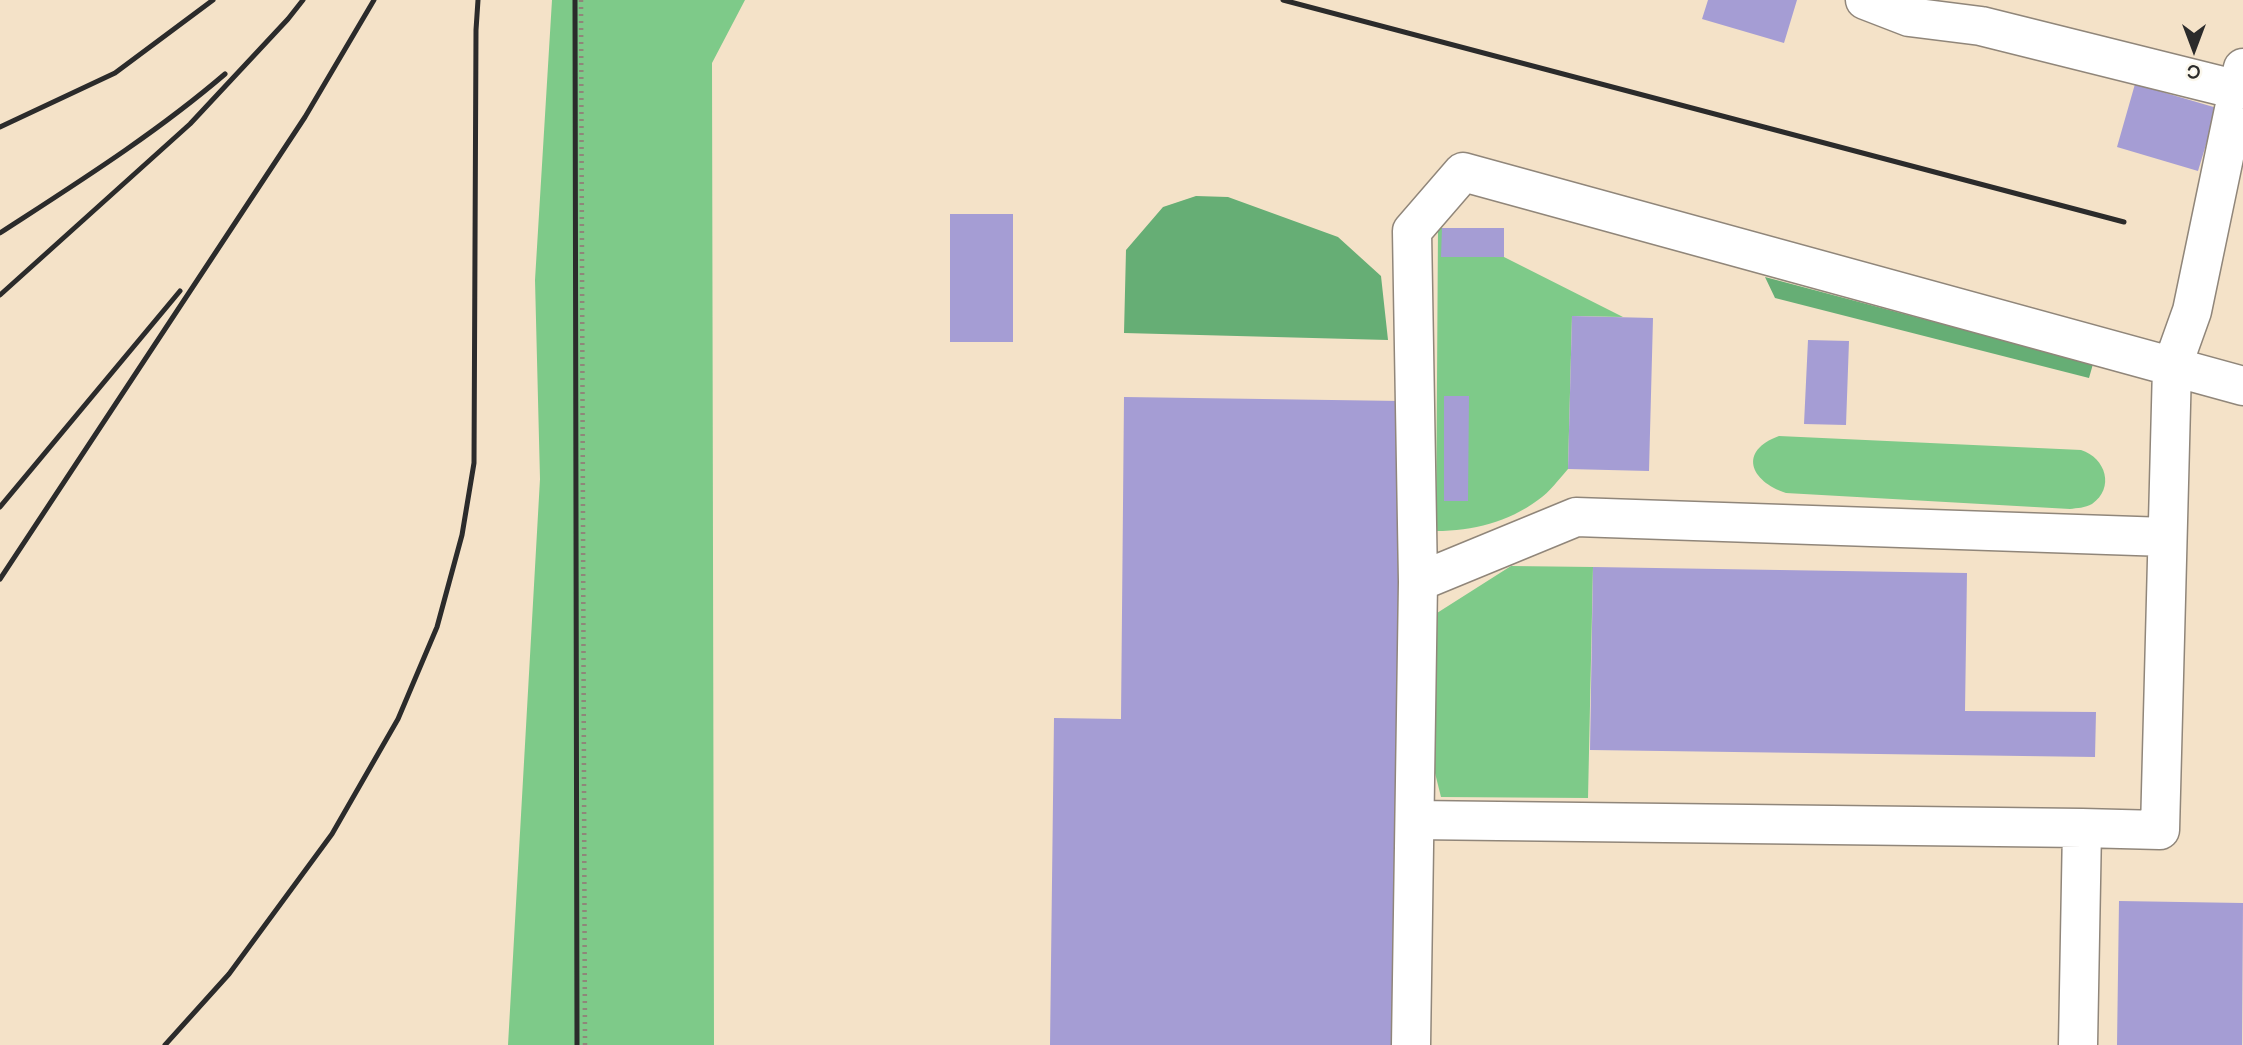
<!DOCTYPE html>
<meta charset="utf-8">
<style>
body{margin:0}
#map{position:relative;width:2243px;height:1045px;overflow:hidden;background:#f4e2c8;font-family:"Balsamiq Sans",sans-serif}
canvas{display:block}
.north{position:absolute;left:2159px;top:14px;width:70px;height:70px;-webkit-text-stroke:5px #fbf7ec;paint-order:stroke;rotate:180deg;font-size:19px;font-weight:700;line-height:28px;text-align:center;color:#2b2b2b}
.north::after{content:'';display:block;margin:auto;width:24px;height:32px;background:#2b2b2b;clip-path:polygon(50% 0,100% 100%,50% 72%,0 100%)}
</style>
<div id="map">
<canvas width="2243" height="1045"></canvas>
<div class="north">С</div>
</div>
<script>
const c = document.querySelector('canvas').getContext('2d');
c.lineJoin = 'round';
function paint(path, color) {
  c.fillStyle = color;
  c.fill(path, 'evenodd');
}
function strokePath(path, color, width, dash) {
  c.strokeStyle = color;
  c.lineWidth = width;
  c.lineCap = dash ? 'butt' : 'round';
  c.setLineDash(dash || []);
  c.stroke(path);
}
const green = new Path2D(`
 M552 0H745L712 63 714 1045H508L540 479 535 280Z
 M1438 228H1504V257L1623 317 1572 316 1568 469C1559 479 1550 492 1538 500 1508 522 1473 531 1436 531Z
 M1779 436 2081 450C2106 458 2115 488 2092 504 2085 508 2077 508 2070 509L1786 493C1750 481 1738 451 1779 436Z
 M1511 566 1593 567 1588 798 1441 797 1433 765 1437 613Z`);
const forest = new Path2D(`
 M1196 196 1228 197 1338 237 1381 276 1388 340 1124 333 1126 250 1163 207Z
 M1765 277 2093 364 2089 378 1775 298Z`);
const building = new Path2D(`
 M1708 0H1797L1784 43 1702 19Z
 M2135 84 2217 108 2198 171 2117 147Z
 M950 214H1013V342H950Z
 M1442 228H1504V257H1441Z
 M1572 316 1653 318 1649 471 1568 469Z
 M1808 340 1849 341 1846 425 1804 424Z
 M1444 396H1469L1468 501H1444Z
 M1124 397 1401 401 1394 1045H1050L1054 718 1121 719Z
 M1593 567 1967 573 1965 711 2096 712 2095 757 1590 750Z
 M2119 901 2243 903 2242 1045H2117Z`);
const path = new Path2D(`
 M581 0 585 1045`);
const minor = new Path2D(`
 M1865 0 1909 17 1981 26 2238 90 2243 68
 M1418 582 1576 517 2166 537
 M1415 820 2082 828
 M1411 1045 1418 582 1412 231 1463 172 2243 386
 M2078 1045 2082 828 2160 830 2172 367 2192 311 2238 90`);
const rail = new Path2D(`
 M575 0 577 1045
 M1283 0 2124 222
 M0 127 115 73 213 0
 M0 233C77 183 155 134 225 74
 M0 295 190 124 288 19 303 0
 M0 507 180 291
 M0 579 305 117 374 0
 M165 1045 229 974 332 834 398 719 437 627 462 535 474 463 476 30 478 0`);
paint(green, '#7eca89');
paint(forest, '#66ae75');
paint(building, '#a59dd4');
strokePath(minor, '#90867a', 41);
strokePath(path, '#90867a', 4.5, [2, 5]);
strokePath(minor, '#fff', 38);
strokePath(rail, '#2b2b2b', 5);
</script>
